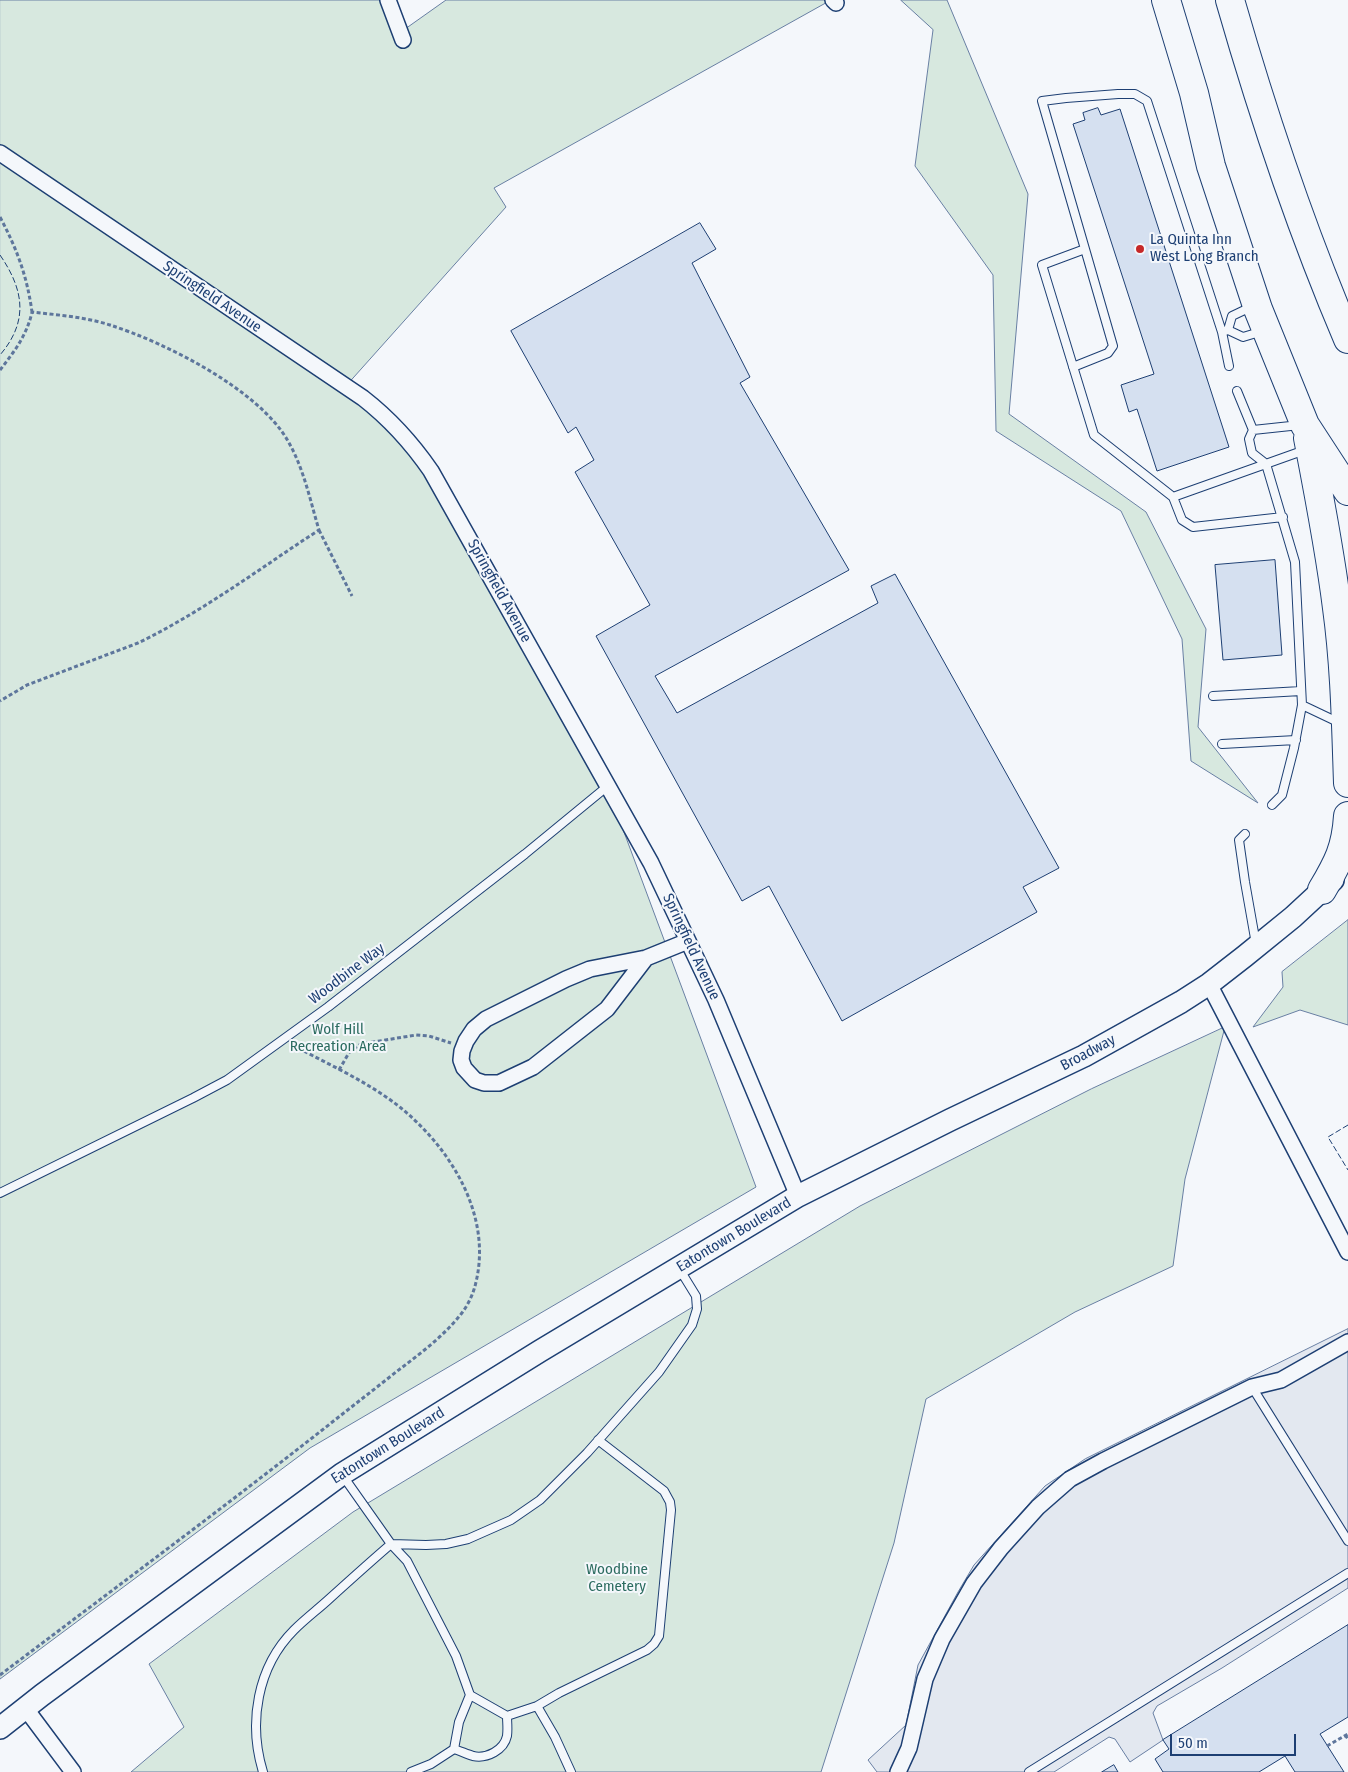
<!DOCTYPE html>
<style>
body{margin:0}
#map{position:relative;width:1348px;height:1772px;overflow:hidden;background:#f4f7fb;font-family:"Fira Sans Condensed",sans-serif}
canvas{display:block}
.scale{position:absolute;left:1170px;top:1734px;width:126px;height:22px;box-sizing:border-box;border:2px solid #1d3f73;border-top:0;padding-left:6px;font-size:15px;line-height:18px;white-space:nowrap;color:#1d3f73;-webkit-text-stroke:4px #f4f7fb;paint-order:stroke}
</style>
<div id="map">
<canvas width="1348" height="1772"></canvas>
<div class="scale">50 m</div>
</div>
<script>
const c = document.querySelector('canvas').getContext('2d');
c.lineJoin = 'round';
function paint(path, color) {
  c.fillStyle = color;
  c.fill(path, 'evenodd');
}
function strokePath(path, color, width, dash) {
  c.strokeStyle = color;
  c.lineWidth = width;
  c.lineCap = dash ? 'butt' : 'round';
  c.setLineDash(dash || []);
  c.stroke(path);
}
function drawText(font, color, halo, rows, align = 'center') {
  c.font = font + ' "Fira Sans Condensed",sans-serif';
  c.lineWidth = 4;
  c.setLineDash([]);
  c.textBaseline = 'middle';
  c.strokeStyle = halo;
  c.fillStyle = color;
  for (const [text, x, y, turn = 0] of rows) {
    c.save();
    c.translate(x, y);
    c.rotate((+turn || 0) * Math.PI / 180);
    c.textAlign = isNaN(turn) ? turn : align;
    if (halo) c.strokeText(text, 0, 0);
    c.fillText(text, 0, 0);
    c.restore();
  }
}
const green = new Path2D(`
 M0 0H385L398 34 446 0H831L494 188 506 207 345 387 414 452 605 781 756 1187 310 1448 0 1679Z
 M901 0H947L1028 194 1009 414 1146 512 1206 629 1198 727 1258 803 1191 761 1182 639 1121 511 996 431 993 275 915 166 933 30Z
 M1348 920V1025L1300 1010 1253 1027 1283 987 1282 972Z
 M1225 1027 1185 1179 1173 1266 1075 1312 926 1399 894 1543 821 1772H131L184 1727 149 1664 353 1512 860 1206 1091 1089Z`);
const parking = new Path2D(`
 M1348 1329V1588L1222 1668 1157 1706 1153 1713 1163 1740 1130 1762 1115 1739 1109 1737 1054 1772H877L868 1760 906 1725 918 1665 958 1592 974 1565 1045 1486 1085 1459Z`);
const building = new Path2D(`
 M1098 108 1101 115 1120 109 1229 447 1157 471 1137 409 1129 412 1121 385 1154 374 1073 124 1085 120 1083 113Z
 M700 223 716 249 692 263 750 377 740 383 849 570 655 676 677 713 878 603 871 586 895 574 1059 868 1023 887 1037 912 842 1021 769 886 742 901 596 636 650 605 575 472 594 460 576 427 568 433 511 331Z
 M1275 560 1282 655 1223 660 1215 565Z
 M1348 1625V1717L1320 1734 1344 1772H1295L1285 1756 1259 1772H1163L1155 1759 1169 1749 1163 1740Z
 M1114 1765 1118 1772H1102Z`);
const path = new Path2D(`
 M0 217C17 249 27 276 32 312
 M0 370C14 352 27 335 32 312 58 315 85 317 110 325 166 343 258 389 288 441 304 469 310 500 319 530 259 569 202 612 138 643L27 685 0 701
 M319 530 352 596
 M339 1070 350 1051 361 1044 416 1035 429 1036 451 1043
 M0 1675C107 1594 215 1514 321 1431 346 1411 371 1392 396 1372 417 1356 439 1340 457 1319 466 1309 473 1296 476 1282 492 1215 451 1149 401 1108 370 1083 330 1065 294 1046
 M1345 1735 1348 1739
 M1327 1746 1348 1734`);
const lane = new Path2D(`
 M1228 330 1232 316 1253 306
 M1263 331 1243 337 1228 330 1222 332 1147 101 1135 94H1118L1066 98 1042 101 1085 249 1042 265 1094 435 1173 497 1182 520 1193 527 1283 517
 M1222 332 1229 366
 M1073 367 1108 353 1113 346 1085 249
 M1237 391 1253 430 1249 439 1252 453 1266 464 1295 562 1302 705 1294 748 1282 795 1272 805
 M1253 430 1300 425
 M1173 497 1305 450
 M1213 696 1301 691
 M1302 705 1342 724
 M1222 744 1296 740
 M1245 834 1239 840 1245 882 1256 944
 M0 1193 193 1098 227 1080 328 1007 525 854 609 785
 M1252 1387 1348 1541
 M343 1476 391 1544 407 1561 456 1656 470 1695 459 1722 454 1749 431 1764 411 1772
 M537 1706 555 1737 571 1772
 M507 1716 537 1706 559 1693 647 1650 654 1644 659 1636 671 1510 670 1502 664 1491 598 1440
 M454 1749C460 1751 467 1754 473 1756 487 1759 504 1750 507 1736 508 1729 507 1722 507 1716L470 1695
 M263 1772C248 1723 257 1667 294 1630 305 1619 317 1610 328 1600 349 1581 370 1562 391 1544L426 1545 446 1544 468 1539 511 1520 540 1500 587 1453 659 1372 692 1325 697 1309 696 1296 680 1270
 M1029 1772 1348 1573`);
const street = new Path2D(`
 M388 0 403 40
 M833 0 836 3
 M0 153 363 398C390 419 411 442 431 471L651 863 716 1000 798 1196
 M646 958 607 1009 533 1067 499 1083H484L475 1080 464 1068 461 1060 462 1051 466 1041 474 1029 486 1019 566 979 590 969 646 958 688 941
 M1209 984 1348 1252
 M26 1709 73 1772
 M898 1772 909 1748 925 1679 942 1639 974 1583 1001 1548 1038 1507 1070 1479 1103 1461 1252 1387 1281 1380 1348 1342`);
const secondary = new Path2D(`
 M0 1728 42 1695 342 1474 540 1351 798 1196 950 1120 1084 1056 1181 1002 1209 984 1245 956 1293 917 1333 880`);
const highway = new Path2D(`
 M1166 0 1194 93 1211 166 1258 309 1305 425 1348 491
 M1230 0C1263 115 1301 229 1348 339
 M1308 438C1319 495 1330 551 1337 608 1345 666 1346 725 1348 783
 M1322 890C1338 863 1346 848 1348 816`);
const fence = new Path2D(`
 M0 255C24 290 29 321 0 355
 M1348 1125 1328 1137 1348 1170`);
const markers = [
 [1140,249,5,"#c62828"]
];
const poiNames = [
 ["La Quinta Inn",1150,240],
 ["West Long Branch",1150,257]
];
const streetNames = [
 ["Springfield Avenue",212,297,34],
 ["Springfield Avenue",499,591,61],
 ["Springfield Avenue",691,947,65],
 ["Woodbine Way",347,974,-37],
 ["Broadway",1088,1053,-28],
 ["Eatontown Boulevard",734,1235,-31],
 ["Eatontown Boulevard",388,1446,-32]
];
const parkNames = [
 ["Wolf Hill",338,1030],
 ["Recreation Area",338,1047],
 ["Woodbine",617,1570],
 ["Cemetery",617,1587]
];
paint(green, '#d7e8df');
strokePath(green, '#687fa3', 1);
paint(parking, '#e3e8f0');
strokePath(parking, '#687fa3', 1);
paint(building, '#d5e0f0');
strokePath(building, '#1d3f73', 1);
strokePath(lane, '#1d3f73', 10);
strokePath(street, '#1d3f73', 18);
strokePath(secondary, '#1d3f73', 24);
strokePath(highway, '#1d3f73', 30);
strokePath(path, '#5e769c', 3, [4, 2.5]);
strokePath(lane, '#f4f7fb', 8);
strokePath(street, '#f4f7fb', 15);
strokePath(secondary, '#f4f7fb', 21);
strokePath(highway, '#f4f7fb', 28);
strokePath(fence, '#1d3f73', 1, [6, 2.5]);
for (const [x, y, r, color] of markers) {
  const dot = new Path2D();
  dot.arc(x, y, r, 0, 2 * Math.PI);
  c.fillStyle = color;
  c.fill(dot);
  strokePath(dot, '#f4f7fb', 2);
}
drawText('15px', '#1d3f73', '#f4f7fb', poiNames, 'left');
drawText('15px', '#1d3f73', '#f4f7fb', streetNames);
drawText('15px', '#2c6c60', '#f4f7fb', parkNames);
</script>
